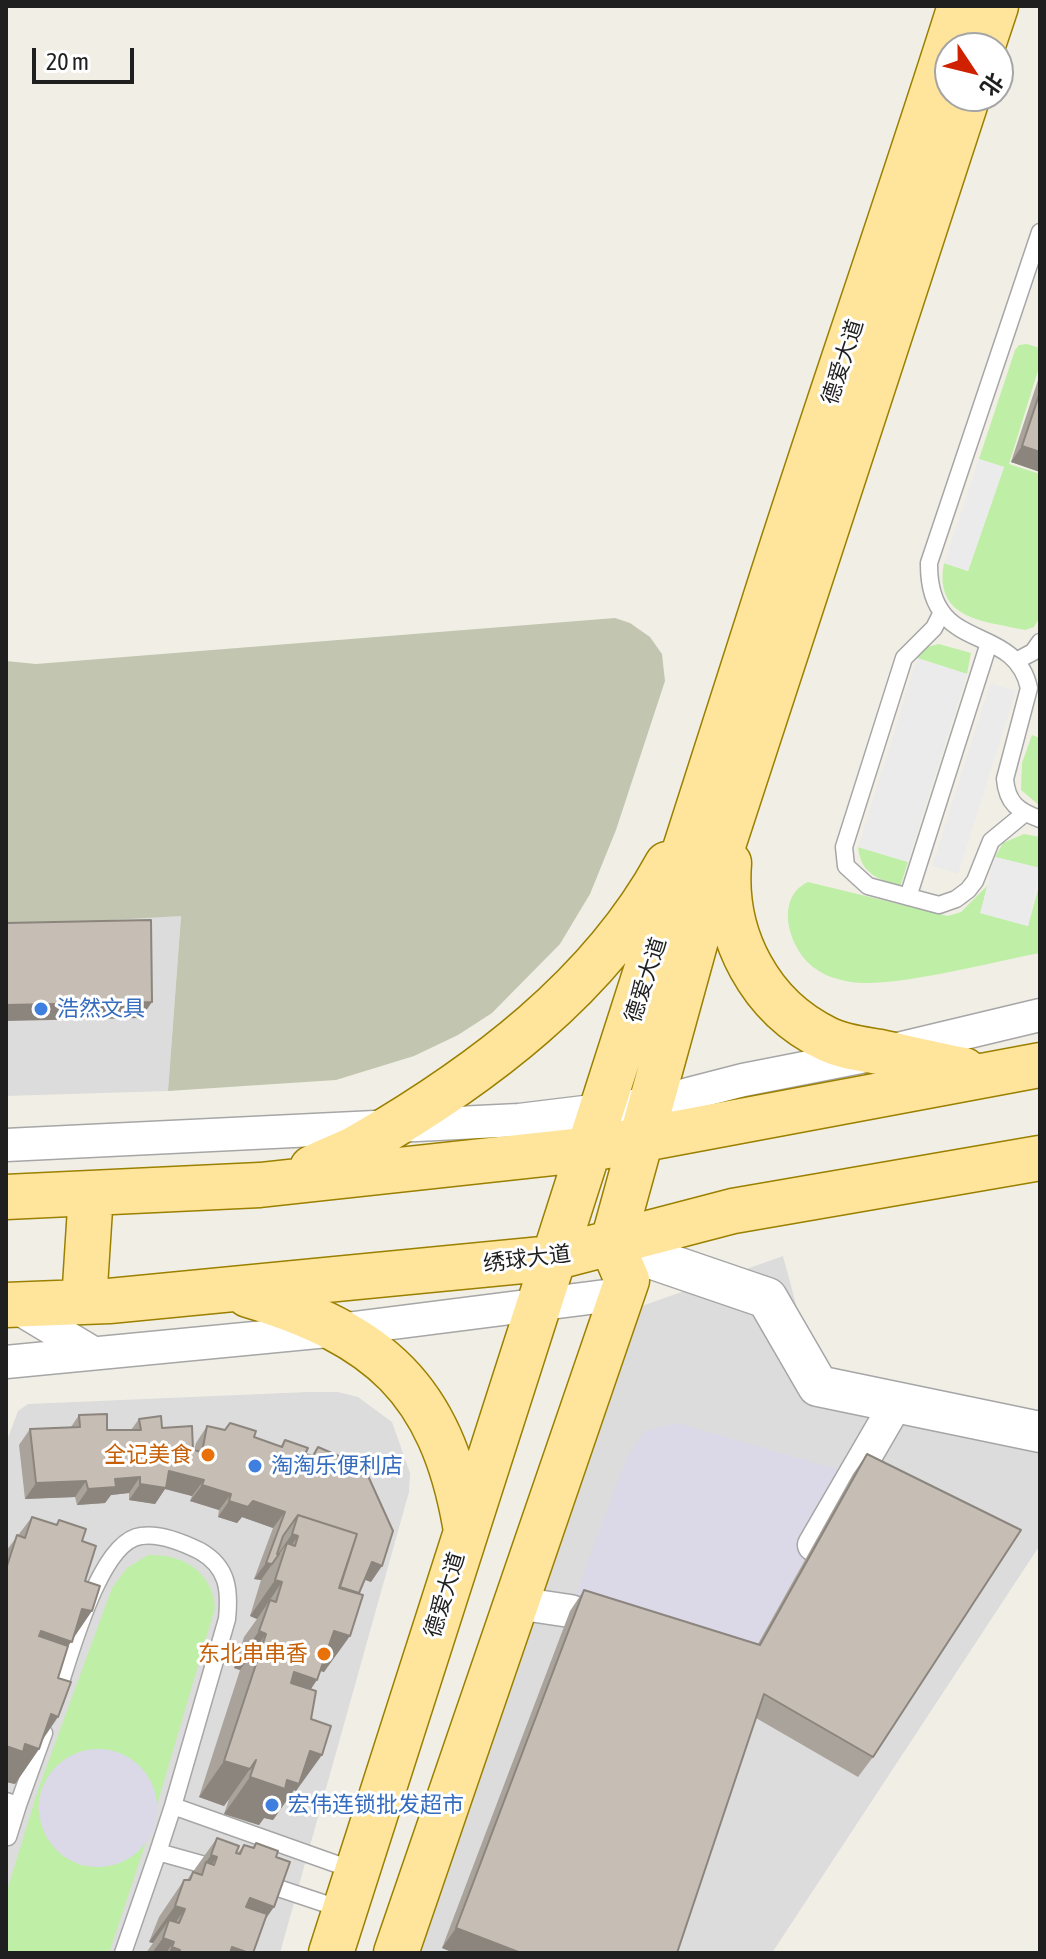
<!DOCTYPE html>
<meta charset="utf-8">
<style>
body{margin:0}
#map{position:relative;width:1046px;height:1959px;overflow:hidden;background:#f1efe5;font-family:"Asap Condensed","Noto Sans SC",sans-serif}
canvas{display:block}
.frame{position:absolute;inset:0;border:8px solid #1f1f1f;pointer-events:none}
.north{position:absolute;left:934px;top:32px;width:80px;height:80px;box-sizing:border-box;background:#fff;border:2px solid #a5a5a5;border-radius:50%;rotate:125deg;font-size:22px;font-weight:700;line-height:32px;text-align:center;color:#1f1f1f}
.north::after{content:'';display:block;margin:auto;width:28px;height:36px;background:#cf2100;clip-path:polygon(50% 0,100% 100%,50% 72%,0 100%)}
.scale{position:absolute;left:32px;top:48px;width:102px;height:36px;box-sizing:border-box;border:4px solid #1f1f1f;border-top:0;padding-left:10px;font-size:24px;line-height:28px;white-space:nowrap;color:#1f1f1f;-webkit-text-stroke:6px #fff;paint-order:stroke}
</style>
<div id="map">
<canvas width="1046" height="1959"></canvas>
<div class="frame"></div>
<div class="north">北</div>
<div class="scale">20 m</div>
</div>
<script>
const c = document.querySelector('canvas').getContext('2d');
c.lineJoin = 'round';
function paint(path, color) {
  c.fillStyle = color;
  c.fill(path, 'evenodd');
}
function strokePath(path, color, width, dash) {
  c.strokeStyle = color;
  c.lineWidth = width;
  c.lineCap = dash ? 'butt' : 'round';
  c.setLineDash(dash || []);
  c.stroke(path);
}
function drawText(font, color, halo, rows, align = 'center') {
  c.font = font + ' "Asap Condensed","Noto Sans SC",sans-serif';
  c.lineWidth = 6;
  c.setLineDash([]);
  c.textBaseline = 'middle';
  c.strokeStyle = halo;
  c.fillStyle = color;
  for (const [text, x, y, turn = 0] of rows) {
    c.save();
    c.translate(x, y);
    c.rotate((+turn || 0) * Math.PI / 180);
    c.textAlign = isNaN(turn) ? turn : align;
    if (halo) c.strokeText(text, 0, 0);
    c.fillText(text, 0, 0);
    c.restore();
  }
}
const residential = new Path2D(`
 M181 915 168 1091 6 1096V926Z
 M783 1256 818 1386 1040 1432V1545L772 1953H396L639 1307Z
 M308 1392H338L358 1397 392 1422 410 1473 409 1492 280 1953H6V1443L18 1411 28 1404Z`);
const construction = new Path2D(`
 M615 618 630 623 650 637 662 654 665 681 616 830 590 894 560 944 492 1013 458 1035 414 1056 336 1080 168 1091 181 916 6 926V661L36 664Z`);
const grass = new Path2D(`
 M1027 344 1040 348V364L1009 464 1040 474V617L1034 627 1025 630C985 621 933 620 944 563L968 571 1004 467 979 459 1015 350 1019 345Z
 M939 644 971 653 967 674 917 658 927 647Z
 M1032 735 1040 738V806L1021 790 1022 763Z
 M1024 834 1040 837V868L995 857 1003 843Z
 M858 847 908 862 900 887C877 878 861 874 858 847Z
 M808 882 948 916 961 912 987 886 981 913 1028 926 1040 882V953C995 961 891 989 851 982 839 980 825 976 816 969 789 951 773 898 808 882Z
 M148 1555C183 1554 212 1571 215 1608L157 1805 152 1785 51 1772 41 1790 38 1809 63 1856 80 1865 98 1867 133 1855 146 1842 109 1953H6V1894L38 1790 112 1588 127 1568Z`);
const parking = new Path2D(`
 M979 459 1004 467 968 571 944 563Z
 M917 658 967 674 908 862 858 847Z
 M990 683 1016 691 958 874 932 866Z
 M995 857 1040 868 1028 926 980 913Z`);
const plaza = new Path2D(`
 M678 1423 853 1474 746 1665 570 1611 627 1457 645 1431Z
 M39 1808a59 59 0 1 1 118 0a59 59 0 1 1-118 0Z`);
const service = new Path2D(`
 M1040 232 929 563C928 657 1014 620 1029 688L1005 779C1007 803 1018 811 1040 819
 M941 614 934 628 904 658 844 847 846 866 868 886 939 905 956 899 968 890 975 881 991 841 1025 813
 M1018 660 1033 652 1040 642
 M908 897 989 643
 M55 1700C68 1664 98 1541 141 1536 159 1533 184 1543 200 1551 228 1567 230 1590 227 1619L173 1806 356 1871
 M6 1801 18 1805 44 1733
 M8 1837 18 1805
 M158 1852 173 1806
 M260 1882 344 1910
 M123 1953 158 1852 219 1869`);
const minor = new Path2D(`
 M6 1145 519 1120 650 1104 743 1080 881 1053 1040 1015
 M13 1305 93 1353
 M6 1362 338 1330 621 1294
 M814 1545 897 1402
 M516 1603 570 1611 612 1624`);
const tertiary = new Path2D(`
 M612 1245 767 1298 818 1386 1040 1432`);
const primary = new Path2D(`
 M982 48 996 6
 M729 863C723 936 760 1007 827 1039 843 1047 863 1049 880 1052 908 1058 936 1065 964 1070
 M312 1168C328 1159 346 1154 361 1145 480 1076 600 987 667 864
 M6 1197 260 1185 591 1149 1040 1065
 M248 1295C379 1334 441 1389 465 1525
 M84 1302 91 1193
 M6 1305 109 1301 553 1258 733 1211 1040 1158
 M331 1953C473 1505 619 1059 761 612 825 409 896 209 960 6
 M396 1953 627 1280 612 1245 717 864 968 96`);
const wall = new Path2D(`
 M1040 374V472L1011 462Z
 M79 1415 107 1430H131L139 1419 162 1428 194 1450 196 1443 207 1426 254 1437 281 1446 285 1440 305 1454 312 1456 318 1447 371 1582 365 1580 324 1672 320 1671 311 1689 296 1791 294 1790 273 1820 264 1818 259 1825 224 1814 229 1799 224 1806 199 1797 240 1670 234 1668 244 1637 257 1619 250 1616 261 1580 254 1579 273 1528 242 1517 237 1523 218 1517 219 1510 190 1501 192 1496 165 1489 155 1504 129 1500V1493L111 1495 105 1503 77 1505 75 1497 25 1499 19 1445 30 1429 71 1427Z
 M867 1454 873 1757 858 1777 756 1718 677 1953H454L442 1948 570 1611 584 1590 758 1644 853 1474Z
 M32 1517 56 1524 59 1520 82 1541 85 1581 72 1640 67 1648 58 1678 39 1749 15 1784 6 1782V1551Z
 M217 1838 237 1854 244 1845 252 1848 256 1843 276 1857 265 1920 253 1953H146L153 1943 149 1942 159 1917 184 1880H187Z`);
const shadedWall = new Path2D(`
 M1022 446 1040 452V472L1011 462Z
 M152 1002 141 1018 6 1021V1005Z
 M169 1471 204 1480 192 1496 165 1489 155 1504 129 1500 140 1484Z
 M140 1477 129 1493 111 1495 105 1503 77 1505 88 1489 115 1479Z
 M86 1481 75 1497 25 1499 36 1483Z
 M202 1485 231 1494 219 1510 190 1501Z
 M229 1501H253L285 1512 273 1528 242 1517 237 1523 218 1517Z
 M292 1534 298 1536 282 1560 287 1543 261 1580 254 1579 266 1563 271 1564Z
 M372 1562 382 1566 371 1582 361 1578Z
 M275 1580 282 1582 257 1619 250 1616Z
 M82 1609 92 1611 47 1677 16 1667 41 1631Z
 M259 1631 266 1634 240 1670 234 1668Z
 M334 1631 350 1636 324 1672 308 1667Z
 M294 1672 317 1680 292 1717 269 1709Z
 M51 1714 58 1717 37 1748 39 1749 15 1784 6 1782V1746Z
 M310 1751 322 1755 296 1791 294 1790 273 1820 264 1818 259 1825 224 1814 250 1777Z
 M224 1761 250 1769 224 1806 199 1797Z
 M211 1855 217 1857 192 1893 202 1875 206 1862Z
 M250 1898 274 1907 248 1944 224 1935Z
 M175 1906 185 1909 164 1939 174 1942 166 1953H152L163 1938 169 1920 153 1943 149 1942Z
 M456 1928 521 1953H454L442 1948Z
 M172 1947 180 1950 178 1953H168Z
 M232 1947 249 1953H227Z`);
const building = new Path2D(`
 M1040 392V452L1022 446Z
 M151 920 152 1002 6 1005V923Z
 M107 1414V1430H141L139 1419 161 1416 162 1428 192 1426 193 1450 202 1452 207 1426 225 1430 230 1423 256 1431 254 1437 282 1447 285 1440 308 1448 305 1454 313 1456 318 1447 364 1467 393 1531 382 1566 372 1562 359 1593 340 1587 357 1534 298 1515 283 1536 277 1554H279L272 1564 266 1563 285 1512 253 1501 248 1507 229 1501 231 1494 202 1485 204 1480 169 1471 166 1488 140 1484V1477L115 1479 116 1487 88 1489 86 1481 36 1483 30 1429 80 1427 79 1415Z
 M867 1454 1021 1530 873 1757 764 1694 677 1953H521L456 1928 584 1590 760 1645Z
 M298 1515 357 1534 339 1588 363 1595 350 1636 334 1631 317 1680 294 1672 291 1683 316 1691 311 1719 331 1726 322 1755 310 1751 299 1784 287 1780 285 1789 250 1777 256 1760 250 1769 224 1761 266 1634 259 1631 270 1600 276 1602 282 1582 275 1580 287 1543 295 1546 298 1536 292 1534Z
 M32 1517 57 1525 59 1520 86 1529 82 1541 96 1546 85 1581 100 1586 92 1611 82 1609 72 1642 41 1631 39 1636 68 1646 58 1678 71 1682 58 1717 51 1714 39 1749 25 1744 23 1752 6 1746V1569L17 1535 25 1538Z
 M217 1838 239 1846 236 1853 240 1854 244 1845 254 1848 256 1843 278 1851 276 1857 290 1862 274 1907 250 1898 246 1907 267 1914 253 1953H249L232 1947 230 1953H179L180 1950 172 1947 174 1942 163 1938 169 1920 179 1923 185 1909 175 1906 184 1880H190L193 1872 202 1875 206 1862 214 1865 217 1857 211 1855Z`);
const markers = [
 [41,1009,8,"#3f7fe0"],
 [208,1455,8,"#e8710a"],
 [255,1466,8,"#3f7fe0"],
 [324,1654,8,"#e8710a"],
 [272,1805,8,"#3f7fe0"]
];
const streetNames = [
 ["德爱大道",843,362,-72],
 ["德爱大道",646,980,-72],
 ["绣球大道",527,1259,-7],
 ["德爱大道",445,1595,-73]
];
const shopNames = [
 ["浩然文具",57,1009],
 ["淘淘乐便利店",271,1466],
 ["宏伟连锁批发超市",288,1805]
];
const foodNames = [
 ["全记美食",192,1455],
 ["东北串串香",308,1654]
];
paint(residential, '#dddcdc');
paint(construction, '#c2c6b0');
paint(grass, '#bfeea7');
paint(parking, '#ebebeb');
paint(plaza, '#dbd9e7');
strokePath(service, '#a6a6a6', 19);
strokePath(minor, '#a6a6a6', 35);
strokePath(tertiary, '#a6a6a6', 43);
strokePath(primary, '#9b8000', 47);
strokePath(service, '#fff', 16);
strokePath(minor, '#fff', 32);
strokePath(tertiary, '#fff', 40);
strokePath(primary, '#ffe49c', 44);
paint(wall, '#aaa39b');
paint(shadedWall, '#8b857e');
paint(building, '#c6beb4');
strokePath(building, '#8b857e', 2);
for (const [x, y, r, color] of markers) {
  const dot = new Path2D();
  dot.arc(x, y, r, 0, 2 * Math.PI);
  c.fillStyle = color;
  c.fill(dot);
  strokePath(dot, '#fff', 3);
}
drawText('22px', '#1f1f1f', '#fff', streetNames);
drawText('22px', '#366cbe', '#fff', shopNames, 'left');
drawText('22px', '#c56008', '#fff', foodNames, 'right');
</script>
